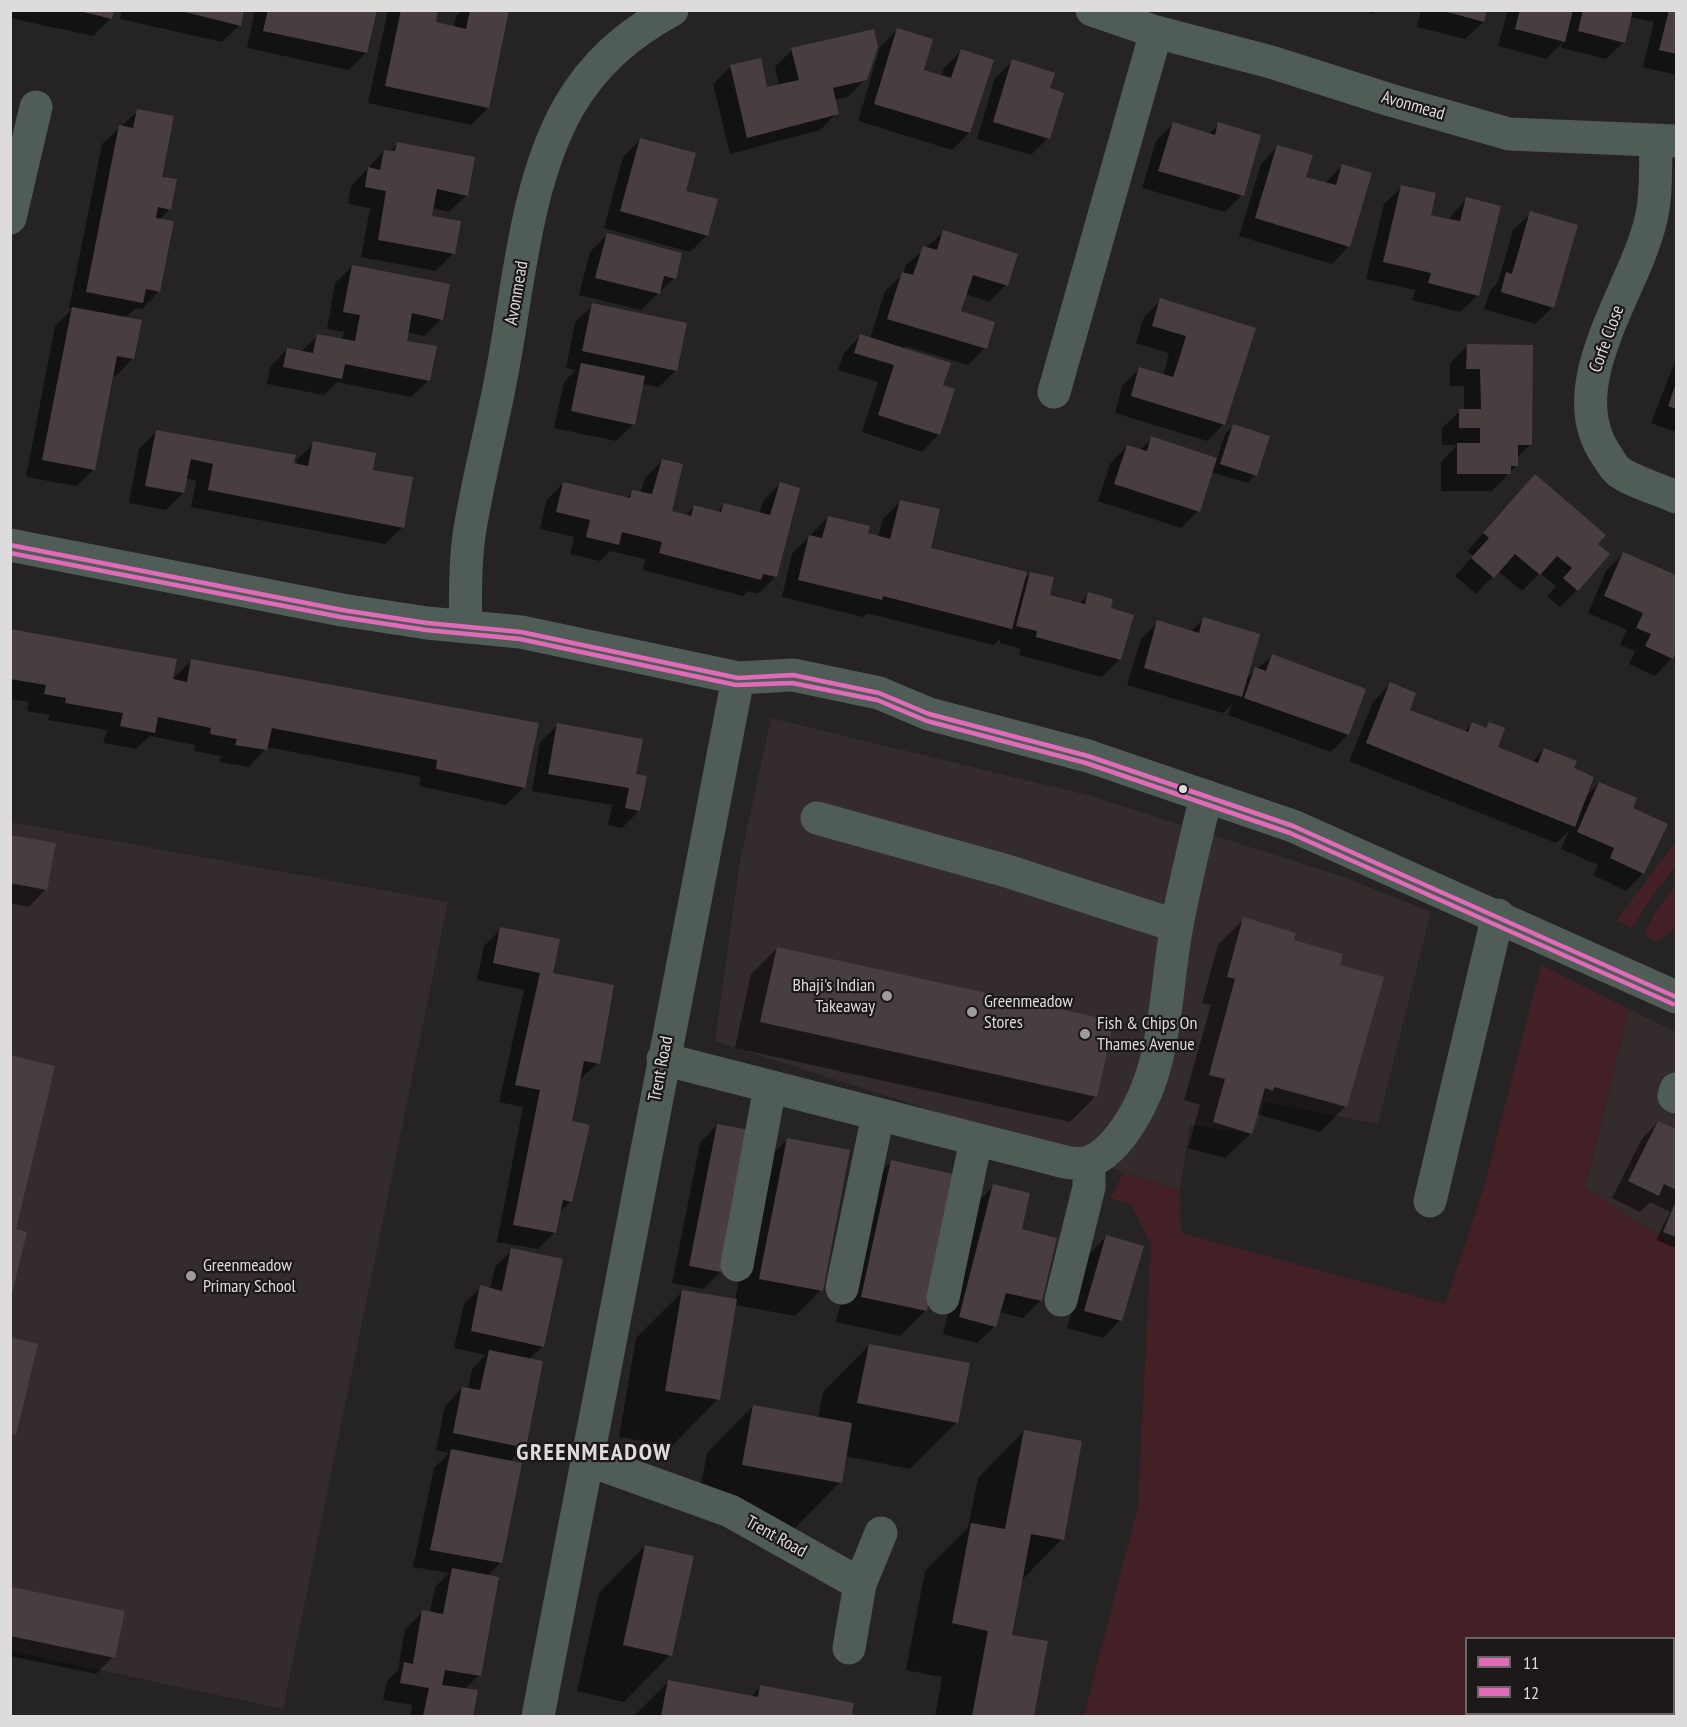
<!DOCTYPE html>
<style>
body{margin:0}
#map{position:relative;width:1687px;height:1727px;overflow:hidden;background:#252323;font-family:"PT Sans Narrow",sans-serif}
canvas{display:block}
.frame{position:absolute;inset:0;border:12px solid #dedbdb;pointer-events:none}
.legend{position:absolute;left:1465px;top:1637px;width:210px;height:78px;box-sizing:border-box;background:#1c1819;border:2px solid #6a6667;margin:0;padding:8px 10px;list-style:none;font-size:18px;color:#dedbdb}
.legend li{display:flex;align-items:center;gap:12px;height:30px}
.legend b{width:30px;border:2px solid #6a6667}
</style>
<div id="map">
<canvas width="1687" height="1727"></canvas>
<div class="frame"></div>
<ul class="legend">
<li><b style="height:8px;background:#e16bb9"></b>11</li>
<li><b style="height:8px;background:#e16bb9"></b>12</li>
</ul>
</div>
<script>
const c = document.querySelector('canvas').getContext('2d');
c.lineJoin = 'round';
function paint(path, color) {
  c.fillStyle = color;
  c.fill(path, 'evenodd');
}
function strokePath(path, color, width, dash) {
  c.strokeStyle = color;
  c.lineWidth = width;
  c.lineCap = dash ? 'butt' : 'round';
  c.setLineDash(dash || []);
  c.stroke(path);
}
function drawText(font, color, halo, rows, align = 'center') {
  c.font = font + ' "PT Sans Narrow",sans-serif';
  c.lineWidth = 4.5;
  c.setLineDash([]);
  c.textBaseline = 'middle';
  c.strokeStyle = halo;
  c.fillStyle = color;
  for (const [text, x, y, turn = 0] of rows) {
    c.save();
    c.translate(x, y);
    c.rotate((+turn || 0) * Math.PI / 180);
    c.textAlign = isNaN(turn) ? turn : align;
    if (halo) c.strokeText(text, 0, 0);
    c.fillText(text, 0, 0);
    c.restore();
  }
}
const built = new Path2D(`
 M771 718 1091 796 1347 878 1431 912 1378 1124 1266 1102 1252 1134 1190 1125 1180 1190 715 1041 740 861Z
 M10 822 448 902 283 1709 11 1651Z
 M1629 1009 1676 1032V1246L1585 1188Z`);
const green = new Path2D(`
 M1676 841V867L1654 894 1632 928 1616 921Z
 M1676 884V928L1656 942 1644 934 1655 913Z
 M1541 965 1629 1009 1585 1188 1676 1246V1716H1084L1138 1506 1151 1244 1130 1204 1110 1198 1124 1172 1180 1190 1181 1233 1445 1304 1486 1180ZM1674 1638V1714H1466V1638Z`);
const shadow = new Path2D(`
 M10 10H112L110 19 93 36 10 18Z
 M122 10H243L240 25 222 42 120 19Z
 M255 10H375L366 53 349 70 247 48Z
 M388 10H436L434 23 454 27 456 16 462 10H508L488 108 471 125 368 103Z
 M1362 10H1376L1373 14Z
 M1421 10H1486L1483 22 1465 39 1417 27Z
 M1508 10H1676V75L1643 67 1654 22 1630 17 1624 42 1606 59 1561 48 1563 42 1546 59 1498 46Z
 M897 30 922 71 941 76 944 68 961 51 969 133 952 150 858 121 880 47Z
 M792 50 865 79 848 97 834 100 837 113 820 130 730 154 713 84 730 67 766 89 779 86 775 67Z
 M1013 61 1048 89V138L1031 155 977 139 995 78Z
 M138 111 170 209 159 220V291L142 309 136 308 125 318 133 358 116 376 112 375 94 469 77 486 26 477 55 326 72 309 69 308 102 144Z
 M1173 124 1208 135 1219 124 1242 195 1225 212 1142 188 1156 141Z
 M640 140 684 192 707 235 690 252 604 228 623 157Z
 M398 143 467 195 449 212 432 208 430 217 453 253 436 271 361 257 370 208 348 204 351 186 384 151 389 152Z
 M1278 146 1305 178 1324 184 1342 166 1349 246 1332 264 1239 236 1261 164Z
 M1402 187 1429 216 1448 220 1466 199 1478 295 1460 312 1412 300 1415 290 1366 279 1384 204Z
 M1531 213 1553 307 1535 324 1484 309 1490 291 1498 282 1513 230Z
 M944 232 1006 285 989 302 965 294 959 312 985 348 968 365 905 346 904 349 941 386 939 434 922 452 862 432 878 382 838 370 844 353 861 335 870 338 885 291 903 274 906 265Z
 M607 235 674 278 641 310 579 295 590 252Z
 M353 266 441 319 424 336 407 332 405 342 429 380 411 397 337 382 324 395 267 384 270 367 287 349 301 352 318 335 342 340 344 332 327 329 335 283Z
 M1161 300 1254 329 1224 424 1207 441 1115 413 1122 386 1140 368 1163 376 1169 353 1136 343 1144 317Z
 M593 305 676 370 659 387 642 384 634 424 616 441 554 428 564 382 576 370 566 368 575 322Z
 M1468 345 1530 444 1517 458V465L1492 491H1441V462L1457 445H1442V428L1460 411H1464V386H1450V363Z
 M1676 364V432L1651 423 1672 369Z
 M1233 426 1256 475 1247 483 1211 472 1198 511 1181 528 1098 501 1110 464 1127 446 1140 450 1152 438 1217 459 1225 434Z
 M156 432 296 465 297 460 314 443 371 471 403 527 385 544 191 507 196 481 186 478 183 493 166 510 129 503 139 449Z
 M662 461 670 512 685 516 694 507 717 513 724 505 759 514 763 501 780 484 775 577 758 594 748 591 743 596 643 570 645 559 610 551 600 561 570 554 574 537 540 529 546 501 563 483 626 498 633 492 640 494 645 478Z
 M1535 476 1596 544 1577 590 1560 607 1547 596 1556 586 1540 573 1522 591 1498 571 1476 594 1455 576 1473 556 1467 551Z
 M900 502 929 549 1023 581 1031 573 1048 596 1079 604 1089 594 1120 659 1102 677 1019 655 1021 649 1000 643 1001 638 994 645 867 613 863 617 782 597 792 554 828 517 878 538 883 519Z
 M1623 554 1676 577V648L1672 658 1655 676 1629 664 1635 651 1620 645 1627 630 1588 613 1606 571Z
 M1203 619 1245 679 1272 656 1348 734 1331 752 1228 715 1232 704 1223 713 1127 685 1141 639 1158 622 1191 632Z
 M10 632 171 681 191 661 537 725 523 788 506 805 419 786 421 777 267 747 249 767 219 762 221 756 194 751 195 745 150 736 136 749 103 743 107 730 48 720 50 715 27 711 29 702 10 699Z
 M1390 684 1408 711 1464 732 1472 724 1484 729 1489 724 1496 748 1532 762 1544 749 1572 769 1584 798 1599 783 1631 809 1643 873 1626 891 1593 875 1598 865 1561 849 1569 831 1556 843 1349 761 1373 702Z
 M558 725 634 775 639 811 622 828 608 825 612 805 532 791 540 742Z
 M10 836 46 889 29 907 10 903Z
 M1244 919 1292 941 1338 966 1346 1106 1320 1132 1256 1114 1251 1133 1225 1158 1188 1148 1200 1105 1184 1100 1211 1005 1202 1003 1218 945Z
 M501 929 551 974 598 1063 579 1080 570 1123V1202L559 1213 555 1232 538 1249 497 1242 523 1107 499 1102 524 990 477 980 484 946Z
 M777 948 1096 1096 1070 1122 735 1048 751 974Z
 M10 1057 14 1230 25 1233 10 1294Z
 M1658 1122 1676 1131V1248L1656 1240 1670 1212 1650 1202 1640 1212 1612 1198 1641 1140Z
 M717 1125 720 1272 703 1289 672 1283 700 1143Z
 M787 1140 821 1290 795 1316 735 1305 718 1399 672 1446 619 1437 636 1338 683 1291 735 1300 761 1165Z
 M891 1162 926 1310 900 1336 836 1322 866 1188Z
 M994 1186 1020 1230 1040 1301 1023 1318 999 1312 995 1326 977 1343 943 1334 976 1203Z
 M1106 1237 1120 1320 1103 1338 1067 1328 1089 1254Z
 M512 1250 543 1346 529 1359 524 1447 509 1462 501 1562 487 1576 479 1675 464 1690 476 1692 472 1716H410L412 1705 383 1700 387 1681 398 1670 405 1629 423 1612 430 1613 435 1587 449 1573 413 1567 434 1468 449 1453 436 1450 445 1406 462 1388 468 1389 472 1369 486 1355 454 1348 464 1304 481 1287 490 1289 495 1267Z
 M869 1345 957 1422 910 1469 845 1456 840 1482 794 1529 696 1511 707 1453 753 1406 818 1418 823 1392Z
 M1024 1431 1062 1539 1021 1581 1010 1636 1046 1642 1032 1716H935L942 1677 906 1670 925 1571 968 1528 978 1478Z
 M645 1546 670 1655 624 1702 577 1691 599 1593Z
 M13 1589 113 1657 96 1674 10 1656V1591Z
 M669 1681 751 1697 760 1687 856 1716H634Z`);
const building = new Path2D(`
 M75 10H114L112 19Z
 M177 10H244L241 26Z
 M268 10H377L367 53 263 31Z
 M401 10H438L436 22 466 29 470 10H509L489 108 385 86Z
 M1440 10H1487L1484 22Z
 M1520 10H1573L1565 42 1515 29Z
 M1583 10H1633L1625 43 1578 31Z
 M1669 10H1676V54L1659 50Z
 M897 28 933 39 924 70 951 78 961 49 994 60 970 133 874 104Z
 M874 29 878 47 867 80 833 88 839 114 747 138 730 65 761 58 767 87 799 80 791 48Z
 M1012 59 1055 73 1050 88 1064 93 1050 139 993 122Z
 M137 109 174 116 162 177 177 179 171 210 158 207 156 218 174 221 160 292 146 289 143 303 86 292 119 125 133 128Z
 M1173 122 1215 135 1218 122 1261 135 1244 196 1158 171Z
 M640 138 696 153 686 191 718 199 708 236 620 211Z
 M397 142 475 157 468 196 437 189 432 216 461 221 455 254 378 240 386 191 365 187 368 167 380 170 384 150 395 151Z
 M1277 145 1313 155 1306 177 1336 185 1342 164 1372 173 1350 247 1255 218Z
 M1401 185 1436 193 1431 215 1444 218 1460 221 1466 197 1501 206 1479 296 1428 283 1431 273 1383 262Z
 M1530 211 1578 225 1554 308 1501 292 1506 272 1512 274Z
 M943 230 1018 254 1008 286 973 275 961 311 995 322 987 349 887 319 902 272 913 275 923 246 937 250Z
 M607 233 682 253 676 279 664 276 660 294 595 278Z
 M352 265 450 284 443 320 412 313 407 341 437 346 430 381 345 364 342 379 283 367 287 348 313 353 317 334 355 341 360 315 343 312Z
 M1160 298 1256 328 1225 425 1131 396 1139 367 1173 377 1179 359 1186 336 1152 326Z
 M592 303 687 323 677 371 582 351Z
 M72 307 142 320 134 359 117 356 95 470 42 460Z
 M860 334 951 363 943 385 955 389 940 435 878 415 894 365 854 353Z
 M1467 344 1533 345 1532 445H1518V466H1511V474H1457V443H1480V428H1459V409H1481L1480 369H1466Z
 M581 363 645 376 635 425 571 411Z
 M1676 383V409L1668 406Z
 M1233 424 1270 436 1257 476 1220 464Z
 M156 430 296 455 294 463 308 466 313 441 376 453 373 470 413 477 404 528 208 490 213 464 191 459 184 493 145 486Z
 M1151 436 1217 458 1200 512 1114 484 1127 445 1147 451Z
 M662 459 683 464 672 511 691 516 694 505 721 512 724 503 770 515 780 482 800 488 777 577 763 574 761 580 659 553 662 542 622 532 619 545 586 537 590 520 556 512 563 482 630 498 632 490 652 494Z
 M1535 474 1606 535 1598 544 1610 554 1578 591 1563 578 1572 568 1557 556 1540 575 1515 554 1494 578 1471 558 1489 538 1483 533Z
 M900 500 940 509 931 548 1027 572 1012 629 883 596 882 600 798 580 809 535 822 538 828 516 870 526 868 533 890 539Z
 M1623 552 1676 575V652L1673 659 1645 646 1651 634 1636 628 1643 613 1604 596Z
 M1030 572 1054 577 1050 595 1085 604 1088 592 1113 599 1111 608 1134 615 1121 660 1036 637 1037 631 1016 626Z
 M1203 617 1260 634 1242 697 1144 668 1157 620 1199 633Z
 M10 629 177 659 173 679 187 682 191 659 539 723 525 788 436 769 437 760 272 728 267 750 235 745 237 739 210 734 211 728 158 717 155 733 120 726 123 713 65 703 66 698 44 694 46 685 10 679Z
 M1272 654 1366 689 1349 735 1244 698 1255 667 1266 671Z
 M1390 682 1416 693 1410 710 1468 732 1472 722 1486 728 1489 722 1505 728 1498 747 1538 763 1544 748 1577 761 1574 768 1594 777 1575 827 1366 743Z
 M557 723 643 739 636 774 647 776 640 811 625 808 629 788 548 774Z
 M1599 782 1637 798 1633 808 1668 824 1644 874 1610 858 1614 848 1577 832Z
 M10 835 56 843 47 890 10 883Z
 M1243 917 1296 933 1294 940 1343 954 1340 965 1384 977 1347 1107 1274 1087 1273 1091 1265 1088 1252 1134 1213 1122 1225 1079 1209 1075 1235 979 1227 977Z
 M500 927 560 939 553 973 614 985 600 1064 584 1061 572 1121 590 1125 572 1202 563 1200 556 1233 513 1225 540 1090 515 1085 540 973 493 963Z
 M777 947 1114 1021 1097 1097 760 1022Z
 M10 1055 55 1066 16 1229 27 1232 11 1297Z
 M1658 1121 1676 1129V1190L1664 1184 1659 1196 1628 1181Z
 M717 1124 750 1130 721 1272 689 1266Z
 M787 1138 850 1150 823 1291 759 1279Z
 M891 1160 957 1175 927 1311 861 1297Z
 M993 1184 1030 1193 1022 1229 1057 1238 1042 1301 1006 1293 996 1327 959 1317Z
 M1676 1201V1237L1663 1232Z
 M1106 1235 1144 1246 1122 1321 1084 1311Z
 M511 1248 563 1259 544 1347 471 1331 480 1285 502 1291Z
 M682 1290 737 1299 720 1400 665 1391Z
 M10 1337 38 1344 16 1435 10 1434Z
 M869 1344 970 1363 958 1423 857 1403Z
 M489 1350 543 1361 526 1448 453 1433 462 1387 480 1390Z
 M753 1405 852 1423 842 1483 742 1465Z
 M1024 1430 1082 1441 1064 1540 1031 1534 1012 1635 1048 1641 1034 1716H972L988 1631 952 1623 971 1523 1005 1529Z
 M451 1449 522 1463 502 1563 430 1550Z
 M645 1545 694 1556 672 1656 623 1645Z
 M452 1568 499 1577 481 1676 445 1670 442 1685 478 1690 473 1716H423L429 1688 400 1683 404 1662 413 1664 422 1610 443 1614Z
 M12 1587 125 1611 115 1658 10 1636Z
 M668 1680 758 1697 760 1685 854 1703 852 1714 857 1716H661Z`);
const minor = new Path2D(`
 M1092 10 1156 32 1271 62 1390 100 1509 134 1676 141
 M1656 142C1655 167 1657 195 1651 219 1635 291 1557 386 1607 456 1610 461 1614 468 1618 471 1630 481 1661 490 1676 497
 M10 218 36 107
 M1054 392 1156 32
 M10 545 342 610 427 623 521 632 738 678 793 675 879 693 929 714 1088 756 1293 826 1676 997
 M466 626C465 596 465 565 469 535 478 477 494 420 504 362 519 280 527 181 568 108 593 64 628 34 672 10
 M817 818 1007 871 1177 926
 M663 1059 1065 1162C1071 1163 1078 1164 1084 1163 1098 1161 1111 1148 1120 1137 1169 1074 1163 999 1177 925 1185 882 1196 839 1206 796
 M1676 1089 1674 1096 1676 1097
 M1430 1201 1498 915
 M737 1265 770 1087
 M842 1288 878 1115
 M943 1298 976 1140
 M1061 1300 1089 1187V1175L1084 1163
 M588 1460 730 1511 860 1584
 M849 1648 860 1584 881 1533
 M538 1716 738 678`);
const bus1 = new Path2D(`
 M10 545 342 610 427 623 521 632 738 678 793 675 879 693 929 714 1088 756 1293 826 1676 997`);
const bus2 = new Path2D(`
 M10 553 341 617 426 630 520 639 736 685 792 683 877 700 927 721 1086 763 1290 833 1673 1004`);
const markers = [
 [1183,789,5,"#dedbdb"],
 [887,996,6,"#9d9b9b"],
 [972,1012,6,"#9d9b9b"],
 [1085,1034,6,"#9d9b9b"],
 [191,1276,6,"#9d9b9b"]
];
const streetNames = [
 ["Avonmead",1413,106,16],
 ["Avonmead",517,293,-80],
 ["Corfe Close",1607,339,-70],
 ["Trent Road",661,1069,-79],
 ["Trent Road",776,1537,29]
];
const poiNames = [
 ["Bhaji's Indian",875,986,"right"],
 ["Takeaway",875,1007,"right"],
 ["Greenmeadow",984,1002],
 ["Stores",984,1023],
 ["Fish & Chips On",1097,1024],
 ["Thames Avenue",1097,1045],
 ["Greenmeadow",203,1266],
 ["Primary School",203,1287]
];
const districtNames = [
 ["GREENMEADOW",594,1453]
];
paint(built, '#342b2c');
paint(green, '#422026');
paint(shadow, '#0007');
paint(building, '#483e40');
strokePath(minor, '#505c56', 33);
strokePath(bus1, '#e16bb9', 4.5);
strokePath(bus2, '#e16bb9', 4.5);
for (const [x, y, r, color] of markers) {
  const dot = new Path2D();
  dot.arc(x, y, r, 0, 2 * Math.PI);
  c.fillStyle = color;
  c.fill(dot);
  strokePath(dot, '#1c1819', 2);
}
drawText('18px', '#dedbdb', '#1c1819', streetNames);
drawText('18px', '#dedbdb', '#1c1819', poiNames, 'left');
c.letterSpacing = '1.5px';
drawText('bold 24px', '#dedbdb', '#1c1819', districtNames);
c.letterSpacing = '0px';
</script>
